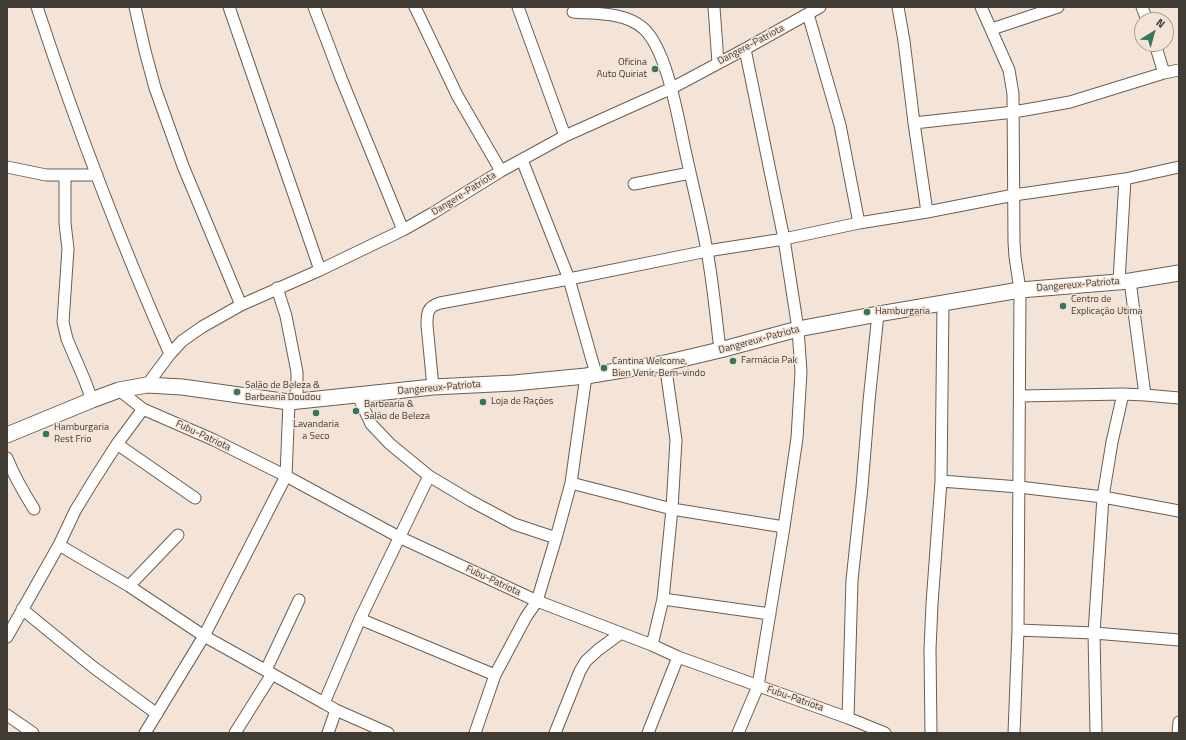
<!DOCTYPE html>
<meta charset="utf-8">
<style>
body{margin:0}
#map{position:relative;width:1186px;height:740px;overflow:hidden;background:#f3e4d7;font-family:"Titillium Web",sans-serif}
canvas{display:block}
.frame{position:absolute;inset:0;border:8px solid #413b36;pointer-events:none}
.north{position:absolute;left:1134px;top:12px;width:40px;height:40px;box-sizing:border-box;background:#f3e4d7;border:1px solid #aca097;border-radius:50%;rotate:37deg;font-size:11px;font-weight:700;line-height:16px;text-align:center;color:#413b36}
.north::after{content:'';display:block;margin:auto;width:14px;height:18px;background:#387561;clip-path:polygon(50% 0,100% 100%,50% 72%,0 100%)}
</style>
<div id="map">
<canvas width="1186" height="740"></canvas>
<div class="frame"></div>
<div class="north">N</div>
</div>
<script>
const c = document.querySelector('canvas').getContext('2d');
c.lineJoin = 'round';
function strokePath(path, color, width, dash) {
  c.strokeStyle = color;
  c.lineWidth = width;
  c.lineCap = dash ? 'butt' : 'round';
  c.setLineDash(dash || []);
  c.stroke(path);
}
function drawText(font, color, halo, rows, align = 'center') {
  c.font = font + ' "Titillium Web",sans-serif';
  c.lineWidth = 3;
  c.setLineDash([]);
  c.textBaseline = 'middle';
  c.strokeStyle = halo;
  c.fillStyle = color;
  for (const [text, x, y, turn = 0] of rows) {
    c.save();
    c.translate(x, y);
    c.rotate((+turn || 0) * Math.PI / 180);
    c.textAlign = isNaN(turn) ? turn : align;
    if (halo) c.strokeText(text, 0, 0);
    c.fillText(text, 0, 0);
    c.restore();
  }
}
const street = new Path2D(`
 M37 7C76 125 120 241 170 354
 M135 7 145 51 155 88 183 166 241 305
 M229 7 320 270
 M314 7 341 78 403 230
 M415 7 457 95 501 171
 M518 7 565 136
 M714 7 718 63
 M898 7 904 41 914 123 927 212
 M981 7 1009 70 1013 94 1014 242 1015 257 1020 290 1018 630 1014 733
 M1142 7 1147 20
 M573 12C596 14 624 12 643 28 667 49 678 118 685 150 692 183 701 217 707 251 713 283 716 317 720 350
 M808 14 840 125 859 223
 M992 29 1058 7
 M1155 44 1164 73
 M914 123 1014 112 1070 102 1164 73 1179 70
 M522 160 569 279 596 374
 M7 167 46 175H97
 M65 175V223L68 249 63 322 67 339 85 381 92 400
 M634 184 690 173
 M1119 281 1125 179
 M1130 281 1145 395
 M147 385 170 354 182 341 202 327 241 305 320 270 403 230 433 213 501 171 565 136 672 88 745 49 820 7
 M433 387 427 325C427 313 427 307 440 303L569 279 707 251 784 239 859 223 927 212 1014 195 1125 179 1179 167
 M119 390 143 409 214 440 286 476 399 537 537 601 652 645 678 657 848 718 885 733
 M358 396 371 424 390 444 429 476 471 501 514 524 556 538
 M1020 396 1123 394 1145 395 1179 398
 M117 444 195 498
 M7 458C14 476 24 493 34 509
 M941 481 1019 487 1103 497 1179 511
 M571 483 672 509 784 527
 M59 545 129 586 204 636 324 703
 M129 586 178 535
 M663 599 770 614
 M22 609 93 667 157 714
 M360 619 495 675
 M1018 630 1094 633 1179 640
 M7 637 59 545 75 511 92 483 117 444 143 409
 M652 645 663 599 672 509 676 440 665 363
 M266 670 299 600
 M336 710 388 733
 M7 715 33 733
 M848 718 852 580 862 487 869 401 878 314
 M145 733 204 636 286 476 289 402 297 392V372L286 316 277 288
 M235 733 272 674
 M328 733 336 710 324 703 360 619 429 476
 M475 733 495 675 526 617 537 601 556 538 571 483 586 376
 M555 733 580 671 586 661 598 650 621 633
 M648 733 678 657
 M738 733 758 686 784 527 797 438 801 372 798 329 784 239 745 49
 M931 733 930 649 932 604 941 481 943 303
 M1096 733 1094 633 1103 497 1112 442 1123 394
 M1178 733 1179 722`);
const secondary = new Path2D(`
 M7 435 92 400 119 390 147 385 182 387 289 402 433 387 514 383 586 376 665 363 720 350 798 329 878 314 1020 290 1130 281 1179 273`);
const markers = [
 [655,69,4,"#387561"],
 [1063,306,4,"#387561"],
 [867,312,4,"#387561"],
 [733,361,4,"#387561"],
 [604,368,4,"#387561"],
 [237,392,4,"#387561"],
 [483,402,4,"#387561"],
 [356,411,4,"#387561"],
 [316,413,4,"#387561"],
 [46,434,4,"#387561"]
];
const streetNames = [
 ["Dangere-Patriota",751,45,-28],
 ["Dangere-Patriota",464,194,-32],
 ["Dangereux-Patriota",1078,285,-5],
 ["Dangereux-Patriota",759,340,-15],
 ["Dangereux-Patriota",439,388,-5],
 ["Fubu-Patriota",203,436,25],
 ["Fubu-Patriota",493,581,25],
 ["Fubu-Patriota",795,699,19]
];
const poiNames = [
 ["Oficina",647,63,"right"],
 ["Auto Quiriat",647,75,"right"],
 ["Centro de",1071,300],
 ["Explicação Utima",1071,312],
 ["Hamburgaria",875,312],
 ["Farmácia Pak",741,361],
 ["Cantina Welcome,",612,362],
 ["Bien Venir, Bem-vindo",612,374],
 ["Salão de Beleza &",245,386],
 ["Barbearia Doudou",245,398],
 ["Loja de Rações",491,402],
 ["Barbearia &",364,405],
 ["Salão de Beleza",364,417],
 ["Lavandaria",316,425,"center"],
 ["a Seco",316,437,"center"],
 ["Hamburgaria",54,428],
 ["Rest Frio",54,440]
];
strokePath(street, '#6a5e53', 13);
strokePath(secondary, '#6a5e53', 17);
strokePath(street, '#fff', 11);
strokePath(secondary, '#fff', 15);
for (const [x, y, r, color] of markers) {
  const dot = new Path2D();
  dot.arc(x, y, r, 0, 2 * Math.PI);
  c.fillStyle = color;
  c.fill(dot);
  strokePath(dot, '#f3e4d7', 1.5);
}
drawText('10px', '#413b36', '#f3e4d7', streetNames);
drawText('10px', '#413b36', '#f3e4d7', poiNames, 'left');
</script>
